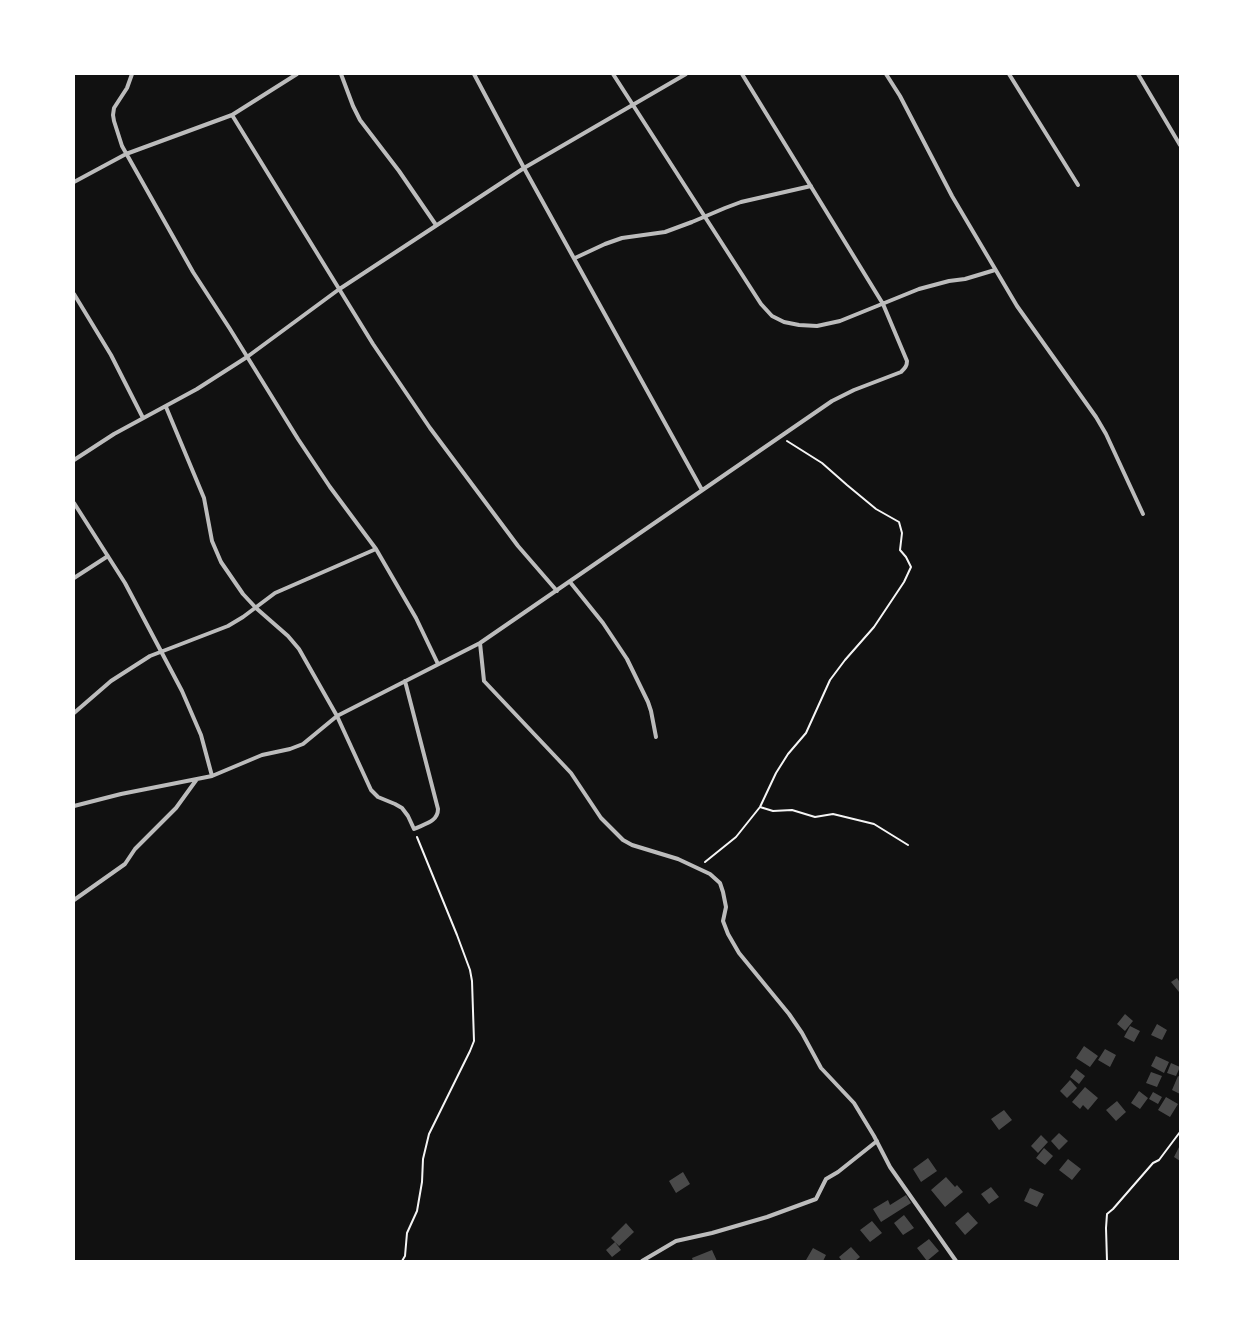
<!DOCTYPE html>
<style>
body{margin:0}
#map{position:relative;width:1254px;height:1335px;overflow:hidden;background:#111;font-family:Lato,sans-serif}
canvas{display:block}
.frame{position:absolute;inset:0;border:75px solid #fff;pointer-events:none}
</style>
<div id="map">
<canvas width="1254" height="1335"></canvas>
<div class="frame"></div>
</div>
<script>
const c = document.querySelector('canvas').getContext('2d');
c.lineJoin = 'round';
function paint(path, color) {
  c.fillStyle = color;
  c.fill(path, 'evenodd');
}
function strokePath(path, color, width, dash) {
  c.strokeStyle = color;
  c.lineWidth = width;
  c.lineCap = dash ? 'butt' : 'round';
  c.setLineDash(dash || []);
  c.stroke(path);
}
const building = new Path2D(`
 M1177 978 1179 981 1180 980V991L1179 992 1171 982Z
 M1125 1014 1133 1021 1125 1031 1117 1024Z
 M1157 1024 1167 1030 1162 1040 1151 1035Z
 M1130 1026 1140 1031 1134 1042 1124 1037Z
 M1084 1046 1098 1056 1090 1067 1076 1058Z
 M1105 1049 1116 1055 1110 1067 1098 1060Z
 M1156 1056 1169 1062 1164 1073 1151 1066Z
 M1171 1063 1180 1067 1176 1076 1167 1073Z
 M1076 1069 1085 1076 1079 1084 1070 1077Z
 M1151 1072 1162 1076 1157 1087 1146 1083Z
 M1178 1076 1180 1077V1094L1172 1090Z
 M1070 1080 1077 1088 1067 1098 1060 1091Z
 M1085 1087 1098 1098 1088 1110 1083 1105 1080 1109 1072 1102Z
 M1139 1091 1148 1098 1140 1109 1131 1103Z
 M1153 1092 1162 1097 1158 1104 1149 1099Z
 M1166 1097 1178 1104 1170 1117 1158 1110Z
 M1117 1101 1126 1112 1116 1121 1106 1110Z
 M1004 1110 1012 1120 999 1130 991 1119Z
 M1059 1133 1068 1141 1059 1150 1051 1141Z
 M1041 1135 1048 1142 1038 1153 1031 1146Z
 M1180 1145V1161L1174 1157Z
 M1044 1148 1053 1156 1045 1165 1036 1158Z
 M928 1158 937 1171 921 1182 913 1169Z
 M1068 1159 1081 1169 1072 1180 1059 1170Z
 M683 1172 690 1184 676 1193 669 1181Z
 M946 1177 955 1187 957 1185 963 1192 945 1207 931 1190Z
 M991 1187 999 1197 989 1204 981 1194Z
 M1030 1188 1044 1194 1037 1207 1024 1201Z
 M906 1195 911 1203 881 1222 873 1209 888 1200 890 1205Z
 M968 1212 978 1223 965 1235 955 1223Z
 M904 1215 914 1228 903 1235 894 1223Z
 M872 1221 882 1233 870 1242 860 1230Z
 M626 1223 634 1232 619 1246 611 1238Z
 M929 1239 939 1251 927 1261 917 1248Z
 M615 1242 621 1250 612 1257 606 1250Z
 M851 1247 860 1257 855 1261H842L839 1257Z
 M813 1248 826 1255 823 1261 806 1260Z
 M712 1250 717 1261H693L692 1258Z`);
const path = new Path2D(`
 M760 807 773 811 792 810 815 817 833 814 874 824 908 845
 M705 862 736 837 760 807 776 773 788 754 806 733 830 680 845 660 874 627 904 582 911 567 906 557 900 550 902 533 899 522 876 509 847 485 822 463 787 441
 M402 1261 405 1256 407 1233 417 1211 422 1182 423 1159 429 1134 470 1051 474 1041 472 981 470 970 457 935 417 837
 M1107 1261 1106 1228 1107 1214 1113 1209 1153 1163 1159 1160 1180 1132`);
const minor = new Path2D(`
 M132 74 127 88 114 108 113 115 114 121 122 146 193 272 230 329 298 439 330 487 376 549 416 618 438 664
 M341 74 353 106 360 120 399 171 436 225
 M474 74 524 168 702 490
 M613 74 761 304 772 316 784 322 799 325 817 326 840 321 919 289 949 281 965 279 995 270
 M886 74 900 96 952 196 1017 306 1096 417 1106 434 1143 514
 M1009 74 1078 185
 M1138 74 1180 145
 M232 115 373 344 430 428 518 546 557 591
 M74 182 126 154 232 115 297 74
 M575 258 605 244 622 238 665 232 692 222 725 208 741 202 811 186
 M74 294 111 355 143 418
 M166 407 204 498 212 541 221 562 243 594 256 608 288 636 299 649 337 716 371 790 378 797 395 804 402 808 408 816 414 829C424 824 438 822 438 809L405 681
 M74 460 114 434 197 389 247 357 338 290 524 168 686 74
 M74 503 125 583 182 691 201 735 212 776
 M74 578 108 556
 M570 582 603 623 627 659 648 702 651 711 656 737
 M480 643 484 681 571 773 601 818 623 840 632 845 678 859 710 874 720 883 723 892 726 907 723 921 728 934 739 953 789 1014 802 1033 821 1068 854 1103 874 1136 890 1167 956 1261
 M74 713 111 681 150 656 228 626 243 617 275 593 376 549
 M74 806 121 794 212 776 262 755 290 749 303 744 337 716 480 643 832 401 854 390 901 372C905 368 907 366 907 361L883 304 742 74
 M74 900 125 864 135 849 176 808 197 779
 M642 1261 676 1241 712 1233 767 1217 816 1199 826 1179 838 1172 877 1141`);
paint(building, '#4a4a4a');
strokePath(path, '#f5f5f5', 2);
strokePath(minor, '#bcbcbc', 4);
</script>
